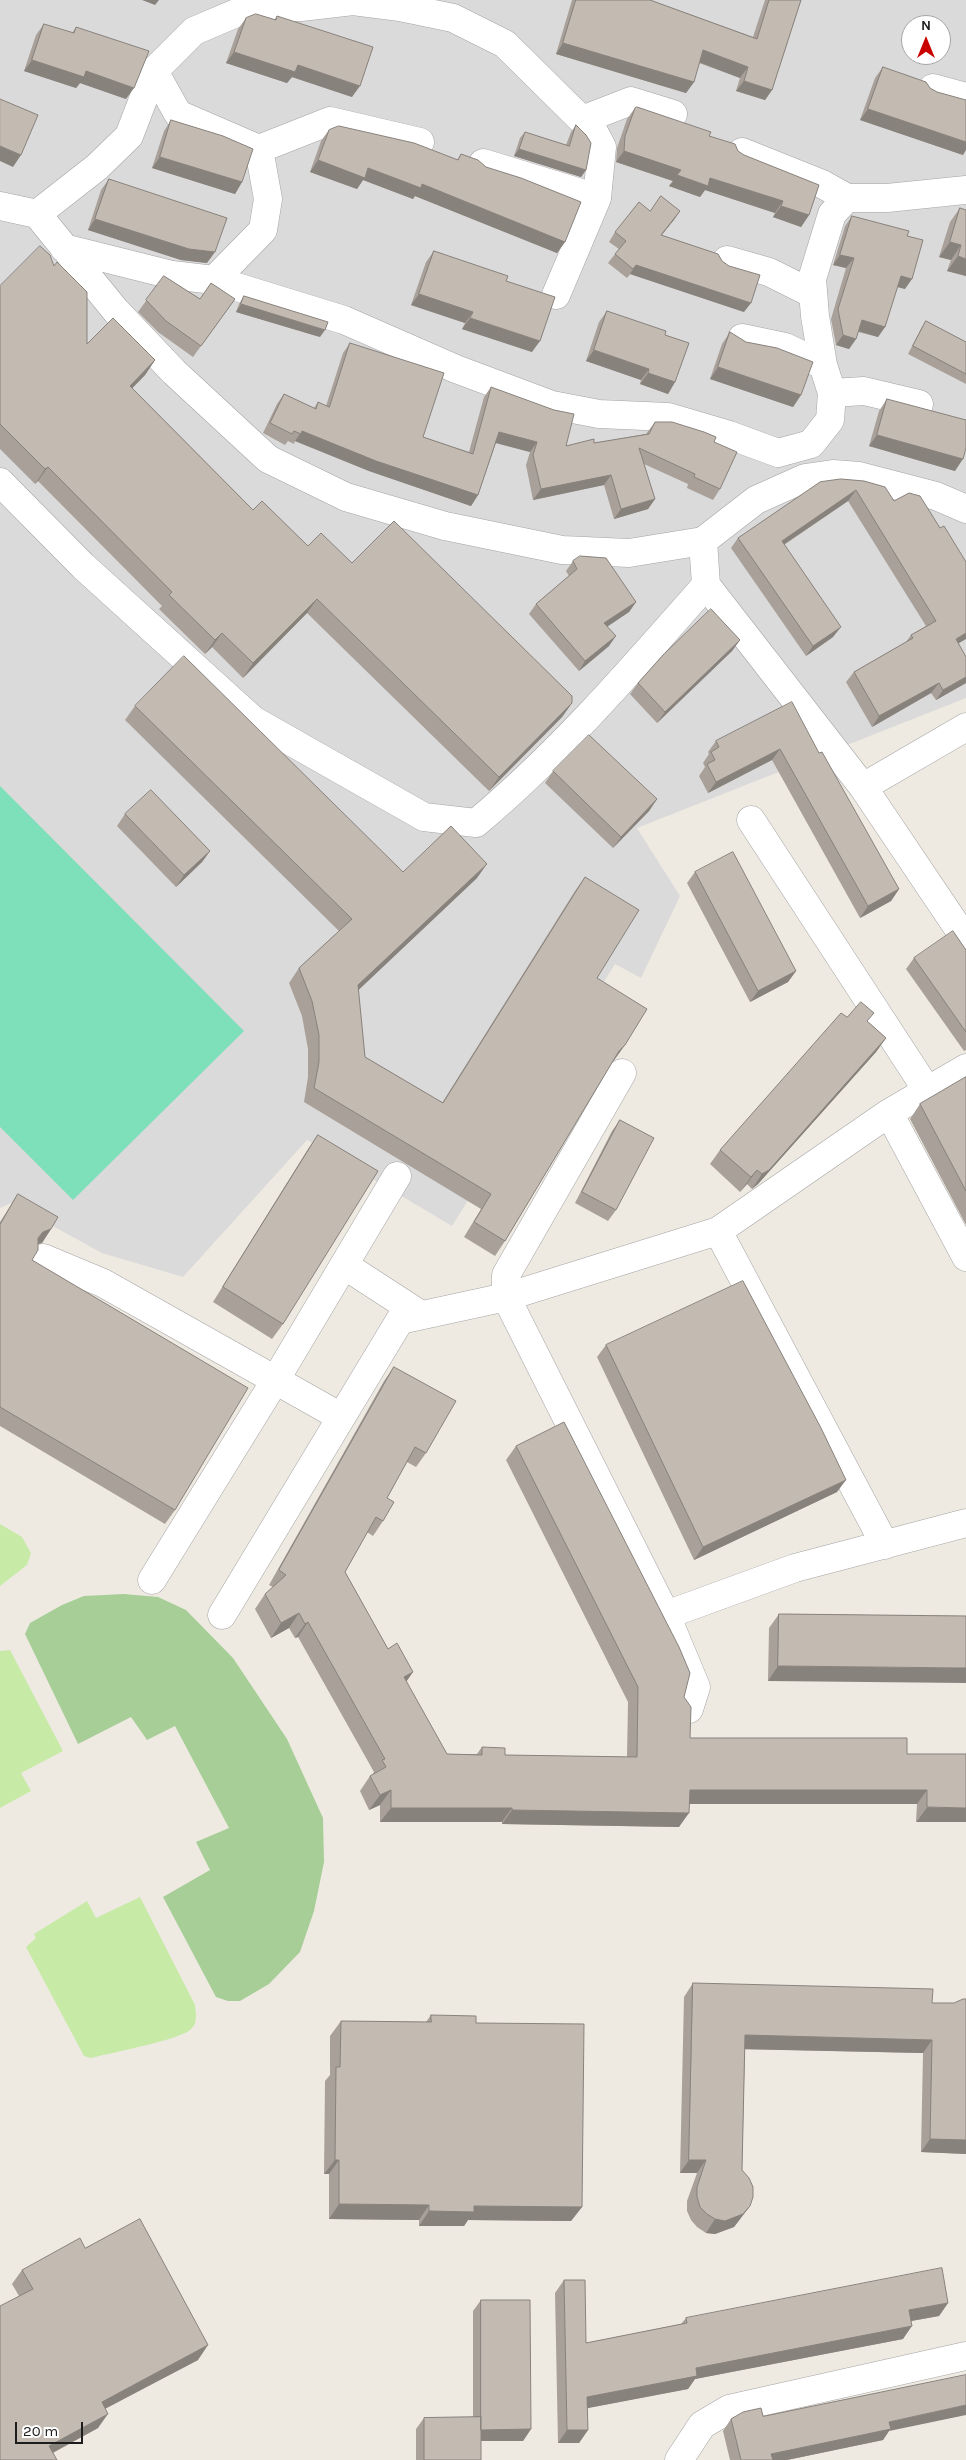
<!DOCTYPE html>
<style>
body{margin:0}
#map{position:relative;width:966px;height:2460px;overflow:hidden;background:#eeeae2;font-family:Karla,sans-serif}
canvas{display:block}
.north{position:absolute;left:901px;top:15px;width:50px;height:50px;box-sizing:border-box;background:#fff;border:1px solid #a5a5a5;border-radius:50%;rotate:0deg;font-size:14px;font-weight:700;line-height:20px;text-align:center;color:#1d1d1d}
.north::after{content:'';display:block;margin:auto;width:18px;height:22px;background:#c90200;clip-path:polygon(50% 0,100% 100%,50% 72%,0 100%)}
.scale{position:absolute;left:15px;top:2422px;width:68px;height:22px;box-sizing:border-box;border:2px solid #1d1d1d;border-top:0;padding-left:6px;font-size:15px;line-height:18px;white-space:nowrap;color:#1d1d1d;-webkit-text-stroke:4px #fff;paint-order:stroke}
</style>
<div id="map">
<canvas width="966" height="2460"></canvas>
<div class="north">N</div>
<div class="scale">20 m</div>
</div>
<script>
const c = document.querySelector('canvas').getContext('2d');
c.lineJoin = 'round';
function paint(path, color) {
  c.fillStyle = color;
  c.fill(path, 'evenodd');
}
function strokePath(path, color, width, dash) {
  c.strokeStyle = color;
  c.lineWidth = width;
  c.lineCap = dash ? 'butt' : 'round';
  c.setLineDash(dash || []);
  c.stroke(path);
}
const residential = new Path2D(`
 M0 0H966V698L637 828 680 896 641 978 615 964 452 1226 307 1140 183 1277 102 1253 11 1203 0 1208ZM911 25H941V55H911Z`);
const grass = new Path2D(`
 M0 1524 22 1537 31 1553 27 1565 0 1586Z
 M10 1650 63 1751 21 1773 31 1791 0 1808V1651Z
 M140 1897 195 2005C196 2014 198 2024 190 2030 178 2040 110 2053 91 2058L84 2056 26 1947 36 1938 34 1934 87 1901 96 1918Z`);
const forest = new Path2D(`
 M124 1594 158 1597 186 1610 233 1658 287 1739 323 1818 324 1862 314 1911 300 1952 269 1984 240 2001H228L216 1997 163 1897 210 1870 196 1842 229 1828 175 1726 147 1740 131 1717 78 1744 25 1634 30 1623 62 1605 84 1596Z`);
const pitch = new Path2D(`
 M0 786 244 1031 73 1200 0 1127Z`);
const minor = new Path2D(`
 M154 71 178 114 259 149 330 121 420 142
 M933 88 966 97
 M582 120 631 101 673 114
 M742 152 822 184 847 198
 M483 163 597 198
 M0 206 37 214 116 311 174 372 268 459 346 497 445 526 562 550 629 553 703 541 756 500 805 478 833 474 859 476 936 496 966 509
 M37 214 97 167 129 136 154 71 194 31 248 8 301 7 353 1 400 7 453 18 505 44 594 132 602 147 597 198 556 295
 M64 248 172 275 214 280 344 320 456 369 552 405 599 414 668 417 729 435 778 453 811 444 830 420 832 393 823 365 815 316 812 279 832 214 847 198H887L966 190
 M727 260 769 272 813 294
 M214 280 263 230 268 199 259 149
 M742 338 785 347 823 365
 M832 393 864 391 919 404
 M0 482 83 566 253 720 424 817 476 823C561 752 633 668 706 585
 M703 541 706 585 863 787 966 940
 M863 787 966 727
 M751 820 927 1090
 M622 1073 506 1275V1297L666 1615 696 1687 689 1709
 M889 1113 966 1257
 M718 1231 885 1545
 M43 1258 103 1283 341 1417
 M344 1265 421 1315
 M152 1580 276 1379 397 1176
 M222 1615 400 1320 506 1297 718 1231 889 1113 966 1068
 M666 1615 795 1568 966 1523
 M679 2460 702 2425 729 2409 966 2356`);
const wall = new Path2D(`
 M572 0H650L753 37 765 0H801L772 90 765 100 736 91 740 78 699 63 694 82 686 93 556 54Z
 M277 16 352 97 292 77 287 83 226 63 238 29 246 18 274 20Z
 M44 24 72 33 76 27 126 99 80 83 76 88 24 71 36 35Z
 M883 67 963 155 860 120 875 78Z
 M635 108 709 136 738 151 809 215 801 227 773 217 775 213 705 190 700 197 669 186 673 181 616 162 617 148 627 119Z
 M171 120 242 182 235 194 152 168 164 131Z
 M576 125 586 170 581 177 514 156 520 138 525 132 566 145 571 132Z
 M329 130 457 160 461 154 565 242 557 253 415 196 413 199 363 180 357 189 310 172 321 141Z
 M109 179 207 263 181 260 88 230 101 190Z
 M960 208 966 276 947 271 951 260 939 257 950 222Z
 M650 211H680L662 235 744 312 630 274 627 278 608 263 619 249 609 242 615 232Z
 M852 216 907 236 905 289 897 287 885 327 878 337 858 332 856 339 849 349 836 345 831 319 846 268 833 265 845 226Z
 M434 251 506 281 532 352 462 329 465 323 411 305 426 262Z
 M164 276 200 299H235L193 357 158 332 138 312Z
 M0 286 87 344 155 360 145 375 132 388 253 510 308 546 352 563 572 703 562 717 489 791 307 613 243 678 212 647 205 654 159 609 162 606 38 481 35 484 0 449Z
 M244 296 320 337 236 312 239 304Z
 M607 311 665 335 675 382 668 394 640 384 641 380 586 361 599 322Z
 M926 321 966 342V384L908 354 921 329Z
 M730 332 801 395 793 407 710 379 722 344Z
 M350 343 423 437 469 452 484 397 491 387 566 446 594 443 646 434 655 422 714 442 720 489 713 500 687 488 688 484 644 464 655 499 648 509 614 519 604 485 533 500 526 465 530 452 496 443 478 495 471 506 369 471 295 441 294 444 288 441 285 445 263 433 277 404 284 394 314 408 318 402 326 406 343 353Z
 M887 399 955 471 869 446 879 411Z
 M864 481 958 643 966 683 936 700 931 693 872 727 846 682 854 672 906 642 911 635 926 626 848 501 784 545 833 637 806 656 731 548 738 538Z
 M573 561 636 602 629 612 607 626 609 646 579 671 529 614 536 604 569 576 566 571Z
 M740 640 732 651 657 723 630 694 638 683Z
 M135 706 403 872 477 878 358 990 365 1057 442 1103 575 891 585 877 597 978 615 1059 612 1062 505 1241 495 1256 464 1237 481 1209 304 1102 308 1077V1049L302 1016 289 983 299 968 339 931 125 720Z
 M716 741 819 753 899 889 891 901 860 918 772 760 708 793 699 776 705 767 703 763 709 754 708 752Z
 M553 771 657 799 649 811 613 848 545 783Z
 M125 814 210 851 202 862 176 887 117 826Z
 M695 872 796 971 788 982 750 1002 687 883Z
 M966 950V1050L964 1051 906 969 914 958Z
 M847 1017 868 1022 886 1038 876 1052 758 1184 752 1189 747 1184 740 1192 710 1164 720 1150Z
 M966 1077V1225L910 1119 920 1104Z
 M620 1120 616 1210 608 1221 575 1203 612 1131Z
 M318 1135 283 1324 272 1339 213 1302 308 1149Z
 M18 1194 51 1229 42 1243 38 1244 32 1260 175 1510 165 1524 0 1426V1222Z
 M606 1345 837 1492 694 1560 597 1357Z
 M394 1367 426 1453 416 1467 407 1462 387 1498 383 1521 373 1536 367 1532 345 1572 388 1649 413 1672 406 1682 447 1754H477L482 1747 505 1755 627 1757 628 1702 506 1460 516 1446 684 1697 690 1738 907 1754H966L916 1822 917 1804H689L679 1827 502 1824V1822H380V1805L369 1810 360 1791 370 1776 372 1775 374 1772 298 1637 295 1638 289 1628 271 1638 255 1609 265 1594 273 1587 269 1585 384 1381Z
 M779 1614 966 1616 768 1681 769 1628Z
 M693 1983 932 2003H954L966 1999V2154L921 2152 923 2053 745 2049 742 2170 750 2206 734 2227 715 2234 706 2233 697 2227 691 2220 687 2211V2201L697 2173H680L684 1997Z
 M431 2015 476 2023 582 2207 571 2221 468 2220 464 2226H419V2220L329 2219V2174H324L325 2081 330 2075V2036L341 2021 426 2022Z
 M85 2248 198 2360 105 2409 98 2428 53 2453 0 2460 19 2296 12 2284 22 2270Z
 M564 2280 586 2343 681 2324 686 2318 948 2303 939 2316 911 2321 903 2339 695 2379 688 2389 587 2408 588 2430 579 2443H558L555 2293Z
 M481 2300 531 2429 523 2441H481V2460H416V2429L424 2418 473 2417V2311Z
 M763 2416 889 2431 883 2440 787 2460H730L723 2431 731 2419Z`);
const shadedWall = new Path2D(`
 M142 0H159L155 5Z
 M563 43 694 82 686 93 556 54Z
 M703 50 748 67 740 78 696 61Z
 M234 52 298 65 360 86 352 97 292 77 287 83 226 63Z
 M32 60 86 71 134 88 126 99 80 83 76 88 24 71Z
 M744 81 772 90 765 100 736 91Z
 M868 109 966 142V150L963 155 860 120Z
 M0 146 21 155 13 167 0 161Z
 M519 149 586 170 581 177 514 156Z
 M624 151 710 178 783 201 775 213 705 190 700 197 669 186 673 181 616 162Z
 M160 157 242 182 235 194 152 168Z
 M318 160 368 168 422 184 565 242 557 253 415 196 413 199 363 180 357 189 310 172Z
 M781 206 809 215 801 227 773 217Z
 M680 211 674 220 654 244 661 235Z
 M95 219 215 252 207 263 181 260 88 230Z
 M950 242 961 245 951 260 939 257Z
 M840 255 854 258 846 268 833 265Z
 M958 256 966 259V276L947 271Z
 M636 265 751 303 744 312 630 274 627 278Z
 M901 276 912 279 905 289 894 286Z
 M419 294 473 312 465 323 411 305Z
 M241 304 325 330 320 337 236 312Z
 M470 318 540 341 532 352 462 329Z
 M862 320 885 327 878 337 855 330Z
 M843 335 856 339 849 349 836 345Z
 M594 350 649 369 641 380 586 361Z
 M155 360 145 375 120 401 130 386Z
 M718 367 801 395 793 407 710 379Z
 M648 373 675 382 668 394 640 384Z
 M302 431 478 495 471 506 369 471 295 441Z
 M499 432 537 442 530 452 492 442Z
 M877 435 963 459 955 471 869 446Z
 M48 467 38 481 35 484 45 469Z
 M611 475 604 485 533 500 541 489Z
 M856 490 848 501 774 551 782 541Z
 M655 499 648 509 614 519 621 509Z
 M317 599 307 613 243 678 253 663Z
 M636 602 629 612 598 633 604 623Z
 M841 627 833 637 806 656 813 646Z
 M222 633 212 647 205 654 215 640Z
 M966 633V639L949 649 956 639Z
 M616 636 609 646 579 671 585 661Z
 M740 640 732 651 657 723 665 712Z
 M966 677V683L936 700 943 690Z
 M939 683 931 693 872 727 879 716Z
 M572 703 562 717 489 791 499 777Z
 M780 749 772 760 708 793 716 782Z
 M657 799 649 811 613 848 621 837Z
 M210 851 202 862 176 887 184 875Z
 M487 864 477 878 348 1000 358 985Z
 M899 889 891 901 860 918 868 906Z
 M796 971 788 982 750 1002 758 991Z
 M886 1038 876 1052 758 1184 752 1189 762 1174Z
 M625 1045 615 1059 608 1065 619 1051Z
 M757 1170 747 1184 740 1192 751 1177Z
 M51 1229 42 1243 34 1245 43 1232Z
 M846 1480 837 1492 694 1560 703 1547Z
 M299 1613 289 1628 271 1638 281 1623Z
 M308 1622 298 1637 295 1638 305 1624Z
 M778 1666 966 1668V1683L768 1681Z
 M413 1672 403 1686 404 1677Z
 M391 1790 380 1805 369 1810 380 1795Z
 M690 1790H927L917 1804H679Z
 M927 1807 966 1808V1822H916Z
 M391 1808H512L502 1822H380Z
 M512 1810 689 1813 679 1827 502 1824Z
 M745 2035 932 2040 923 2053 735 2049Z
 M930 2139 966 2140V2154L921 2152Z
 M335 2160H339L329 2174H324Z
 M689 2160H706L697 2173H680Z
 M339 2204 429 2205 419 2220 329 2219Z
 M474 2206 582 2207 571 2221 468 2220 464 2226H419L429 2211Z
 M750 2206 734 2227 715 2234 706 2233 715 2219Z
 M948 2303 939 2316 900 2323 909 2310Z
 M912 2326 903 2339 695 2379 688 2389 578 2410 587 2397 696 2368Z
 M208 2345 198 2360 91 2416 102 2402Z
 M966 2405V2415L889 2431 883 2440 787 2460H767L771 2454 889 2422Z
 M108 2414 98 2428 39 2460 49 2446Z
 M531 2429 523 2441H473L481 2430Z
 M567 2430H588L579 2443H558Z`);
const building = new Path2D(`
 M576 0H650L757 39 769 0H801L772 90 744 81 748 67 703 50 694 82 563 43Z
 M256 14 276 20 277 16 373 47 360 86 298 65 295 72 234 52 246 18Z
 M44 24 74 33 76 27 149 51 134 88 86 71 84 77 32 60Z
 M883 67 926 82 930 88 937 92 966 100V142L868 109Z
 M0 99 38 115 21 155 0 146Z
 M637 107 711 132 709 136 735 144 738 151 744 155 819 185 809 215 781 206 783 201 710 178 708 186 677 175 681 170 624 151 625 136 635 108Z
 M171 120 223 136 253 149 242 182 160 157Z
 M576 125 586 135 591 143 586 170 519 149 525 132 569 146Z
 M339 126 414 143 458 160 461 154 478 160 486 167 521 178 581 202 565 242 422 184 421 188 368 168 365 178 318 160 329 130Z
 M109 179 227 218 215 252 189 249 95 219Z
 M661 196 680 211 661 235 718 254 722 261 729 266 760 275 751 303 636 265 633 269 615 254 626 241 615 232 639 202 650 211Z
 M960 208 966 210V259L958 256 961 245 950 242Z
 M852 216 909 231 907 236 923 240 912 279 901 276 885 327 862 320 856 339 843 335 838 309 854 258 840 255Z
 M40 246 50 255 54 266 57 262 87 292V344L113 318 155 360 130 386 253 510 262 501 308 546 321 533 352 563 394 521 572 696V703L499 777 317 599 253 663 222 633 215 640 169 595 172 592 48 467 45 469 0 424V286Z
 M434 251 508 276 506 281 555 297 540 341 470 318 473 312 419 294Z
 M164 276 200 299 211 283 235 299 201 346 166 321 146 300Z
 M244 296 328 322 325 330 241 304Z
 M607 311 666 331 665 335 689 343 675 382 648 373 649 369 594 350Z
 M926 321 966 342V374L913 346Z
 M730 332 746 342 777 348 813 362 801 395 718 367Z
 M350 343 444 373 423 437 473 454 491 387 554 410 574 414 566 446 594 439V443L649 434 655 422H672L704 432 716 437 714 442 737 452 720 489 694 477 695 474 639 448 655 499 621 509 611 475 541 489 533 455 537 442 499 432 478 495 376 461 302 431 301 434 294 431 292 434 270 423 284 394 316 409 318 402 329 407Z
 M887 399 966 420V448L963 459 877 435Z
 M841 479 864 481 885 487 894 501 909 493 920 496 940 528 944 526 966 562V633L956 639 966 657V677L943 690 939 683 879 716 854 672 913 638 911 635 936 621 856 490 782 541 841 627 813 646 738 538 820 482Z
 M580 556 606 558 636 602 604 623 616 636 585 661 536 604 577 569 573 561Z
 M711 609 740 640 665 712 638 683 664 654Z
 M184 656 403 872 451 826 487 864 358 985 365 1057 443 1103 585 877 639 910 597 978 647 1009 625 1045 619 1051 505 1241 474 1222 491 1194 314 1088 319 1062V1035L312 1001 299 968 352 919 135 706Z
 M792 702 819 753 822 752 899 889 868 906 780 749 716 782 707 764 715 760 711 752 719 747 716 741Z
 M589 735 657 799 621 837 553 771Z
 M151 790 210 851 184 875 125 814Z
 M733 852 796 971 758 991 695 872Z
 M953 931 966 950V1032L914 958Z
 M861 1002 874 1013 867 1021 886 1038 769 1170 762 1174 757 1170 751 1177 720 1150 841 1013 847 1017Z
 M966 1077V1191L920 1104Z
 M620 1120 654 1138 616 1210 582 1192Z
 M318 1135 378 1171 283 1324 223 1287Z
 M18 1194 58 1217 51 1229 43 1232 38 1238V1250L32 1260 248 1388 175 1510 0 1407V1225Z
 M743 1281 821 1428 846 1480 703 1547 606 1345Z
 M394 1367 456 1401 426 1453 415 1447 387 1498 394 1502 383 1521 376 1517 345 1572 388 1649 397 1643 413 1672 404 1677 447 1754 482 1755V1747L505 1748V1755L637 1757 638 1687 516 1446 564 1422 679 1647 690 1673 684 1697 691 1707 690 1738H907V1754H966V1808L927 1807V1790H690L689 1813 512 1810V1808H391V1790L380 1795 370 1776 386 1767 382 1760 385 1759 308 1622 305 1624 299 1613 281 1623 265 1594 286 1575 279 1570Z
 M779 1614 966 1616V1668L778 1666Z
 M693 1983 933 1989 932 2003H954L963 1999H966V2140L930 2139 932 2040 745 2035 742 2170 749 2178 753 2187V2197L750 2206 743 2214 725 2221 715 2219 707 2214 700 2207 697 2197V2187L706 2160H689Z
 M431 2015 476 2016V2023L584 2024 582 2207 474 2206V2212L429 2211V2205L339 2204V2160H335L336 2067H340L341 2021 431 2022Z
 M140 2219 208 2345 102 2402 108 2414 49 2446 57 2460H0V2306L33 2289 22 2270 80 2238 85 2248Z
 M942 2268 948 2303 909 2310 912 2326 696 2368 697 2376 587 2397 588 2430H567L564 2280H585L586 2343 687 2323 686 2318Z
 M481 2300H530L531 2429 481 2430Z
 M966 2375V2405L889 2422 891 2429 771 2454 773 2460H741L731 2419 743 2412 761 2408 763 2416Z
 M481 2417V2460H424V2418Z`);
paint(residential, '#dbdada');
paint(grass, '#c7eaa7');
paint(forest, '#a6ce96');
paint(pitch, '#7edfbb');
strokePath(minor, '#a4a4a4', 29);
strokePath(minor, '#fff', 28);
paint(wall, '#a8a099');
paint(shadedWall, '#88827d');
paint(building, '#c3bab2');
strokePath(building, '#88827d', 1);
</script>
